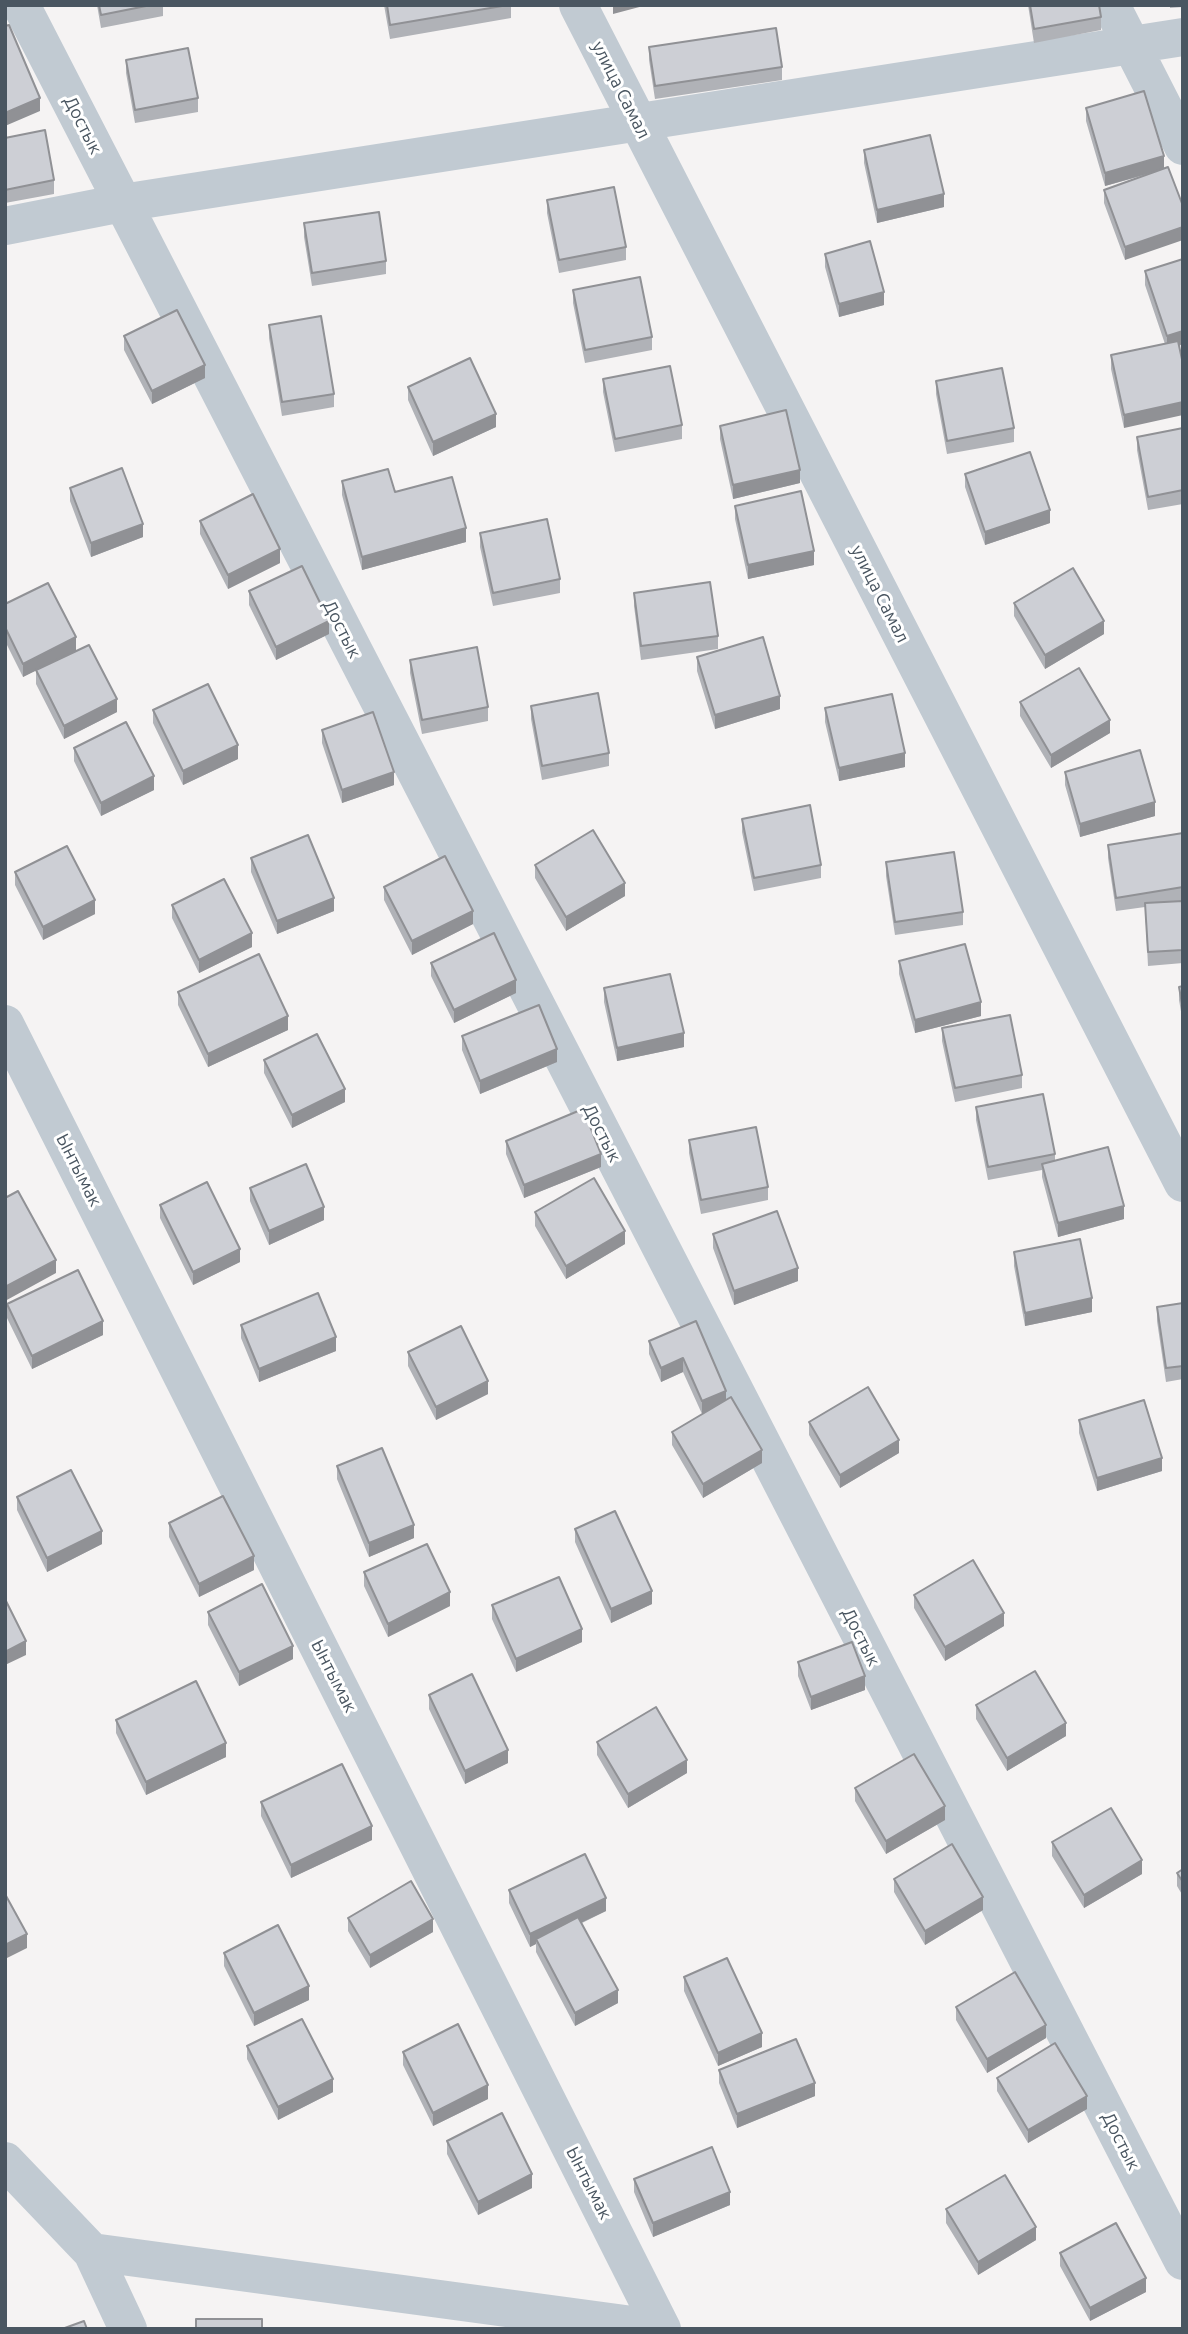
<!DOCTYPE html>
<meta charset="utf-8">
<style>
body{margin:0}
#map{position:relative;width:1188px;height:2334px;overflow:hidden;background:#f5f3f3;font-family:Ubuntu,sans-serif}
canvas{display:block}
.frame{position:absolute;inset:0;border:7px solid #4a5661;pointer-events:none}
</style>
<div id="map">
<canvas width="1188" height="2334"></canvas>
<div class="frame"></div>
</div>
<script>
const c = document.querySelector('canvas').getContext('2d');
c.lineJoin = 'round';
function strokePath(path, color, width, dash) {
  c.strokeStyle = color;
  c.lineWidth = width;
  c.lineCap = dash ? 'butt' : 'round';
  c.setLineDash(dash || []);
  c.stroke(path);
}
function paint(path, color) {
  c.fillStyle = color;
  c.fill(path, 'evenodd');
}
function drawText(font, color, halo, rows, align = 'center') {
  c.font = font + ' Ubuntu,sans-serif';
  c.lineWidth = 6;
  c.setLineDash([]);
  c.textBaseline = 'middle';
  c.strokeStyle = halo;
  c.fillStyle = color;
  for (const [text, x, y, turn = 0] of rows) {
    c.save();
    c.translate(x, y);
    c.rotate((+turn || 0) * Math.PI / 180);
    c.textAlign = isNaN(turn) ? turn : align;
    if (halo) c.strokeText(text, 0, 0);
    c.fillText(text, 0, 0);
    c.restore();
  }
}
const minor = new Path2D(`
 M21 5 1183 2261
 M578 5 1183 1183
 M1111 5 1183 146
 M5 226 122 203 1183 37
 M5 1024 662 2329
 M5 2161 92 2252 662 2329
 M92 2252 128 2329`);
const wall = new Path2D(`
 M97 5H163V16L101 28Z
 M384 5H511V18L390 39Z
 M1028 5H1099L1101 17V30L1034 43Z
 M1170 5H1183V7L1170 8Z
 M649 47 782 67V80L655 99 649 60Z
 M126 60 198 98V112L135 123 126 73Z
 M1086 108 1164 156 1125 260 1104 203V190L1152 173 1105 186 1086 121Z
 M5 138 54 180V194L5 203Z
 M864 150 944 207 877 223 864 163Z
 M547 200 626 247V260L559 273 547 213Z
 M304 223 386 261V274L312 286 304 237Z
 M825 254 884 305 839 317 825 267Z
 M1183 259V344L1179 346 1124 428 1111 369V355L1165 344 1145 285V271Z
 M573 290 652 337V350L585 363 573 303Z
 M269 325 334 394V407L282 416 269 338Z
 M124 336 205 378 152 404 124 350Z
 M603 379 682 425V439L615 452 603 392Z
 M936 381 1014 428V442L947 454 936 394Z
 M408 387 496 427 433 456 408 400Z
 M720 426 800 483 733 499 720 439Z
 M1183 428V504L1148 510 1137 450V437Z
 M965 474 1050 523 985 545 965 487Z
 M342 481 395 492 466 542 362 570 342 495Z
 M70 488 143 537 91 557 70 501Z
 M735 506 814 565 748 579 735 519Z
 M200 521 280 563 228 589 200 534Z
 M480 533 560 579V593L493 606 480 547Z
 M249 591 329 634 276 660 249 605Z
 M634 593 718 636V649L641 660 634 606Z
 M1014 603 1104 634 1045 669 1014 616Z
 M5 604 76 651 117 712 64 739 36 684V670L23 677 5 641Z
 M697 657 780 709 715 729 697 671Z
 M410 660 488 707V721L422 734 410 673Z
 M1020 702 1110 733 1051 768 1020 716Z
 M531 706 609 753V766L542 780 531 719Z
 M825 708 905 767 839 781 825 722Z
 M153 710 238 759 183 785 153 723Z
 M322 730 394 785 342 803 322 743Z
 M74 748 154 790 101 816 74 761Z
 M1065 772 1155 816 1080 837 1065 785Z
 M742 819 821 865V878L754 891 742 832Z
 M1183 833V963L1148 966 1145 907 1116 911 1108 858V845Z
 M251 858 334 911 277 934 251 872Z
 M886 862 963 912V925L895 935 886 876Z
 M535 865 625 896 566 931 535 878Z
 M15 872 95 914 43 940 15 885Z
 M384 887 473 924 412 955 384 900Z
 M172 905 252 947 199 973 172 918Z
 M899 961 981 1016 915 1033 899 974Z
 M431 963 516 993 454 1023 431 976Z
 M1183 986V1023L1179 1000V987Z
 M604 988 684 1047 617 1061 604 1002Z
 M178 992 288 1030 208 1067 178 1005Z
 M942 1028 1022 1075V1088L955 1102 942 1041Z
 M462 1036 557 1062 480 1094 462 1050Z
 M264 1060 345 1102 292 1128 264 1073Z
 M976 1107 1055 1154V1161L1124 1219 1058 1237 1042 1177V1170L988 1180 976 1120Z
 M689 1140 768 1187V1200L701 1214 689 1153Z
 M506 1141 601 1167 524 1198 506 1154Z
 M250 1188 324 1220 269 1245 250 1201Z
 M160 1205 240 1262 193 1285 160 1218Z
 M535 1212 625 1244 566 1279 535 1226Z
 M713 1234 798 1281 734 1305 713 1248Z
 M1014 1252 1092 1312 1025 1326 1014 1266Z
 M1183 1303V1379L1166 1382 1157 1321V1307Z
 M7 1304 103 1335 32 1369 7 1318Z
 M696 1321 726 1400 762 1463 703 1498 672 1445V1432L702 1414 683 1372 661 1382 649 1354V1341Z
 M241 1325 336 1351 259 1382 241 1338Z
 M408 1352 488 1394 436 1420 408 1366Z
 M1079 1420 1162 1471 1097 1491 1079 1433Z
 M809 1422 899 1453 840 1488 809 1435Z
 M337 1466 414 1538 369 1557 337 1479Z
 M17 1497 102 1544 47 1572 17 1510Z
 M169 1523 254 1570 199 1597 169 1537Z
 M575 1529 652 1604 611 1623 575 1542Z
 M364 1572 450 1606 388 1637 364 1586Z
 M914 1595 1004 1626 945 1661 914 1608Z
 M492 1605 582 1642 516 1672 492 1619Z
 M208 1612 293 1659 239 1686 208 1625Z
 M798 1662 865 1690 811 1710 798 1676Z
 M429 1695 508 1763 465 1784 429 1709Z
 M976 1705 1066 1736 1007 1771 976 1719Z
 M116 1720 226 1757 146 1795 116 1733Z
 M597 1742 687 1773 628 1808 597 1755Z
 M855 1788 945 1820 886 1854 855 1801Z
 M261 1802 372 1840 291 1878 261 1816Z
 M1052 1842 1142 1874 1084 1908 1052 1856Z
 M1183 1869V1896L1177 1886V1873Z
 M894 1879 983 1910 925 1945 894 1892Z
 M509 1890 606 1911 582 1923 618 2003 575 2026 536 1952V1944L530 1947 509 1903Z
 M348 1918 433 1932 370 1968 348 1931Z
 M224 1953 309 2000 254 2026 224 1966Z
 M684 1977 762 2047 718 2066 684 1991Z
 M956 2007 1046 2038 987 2073 956 2020Z
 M247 2046 333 2092 278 2120 247 2059Z
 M403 2052 488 2099 433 2126 403 2065Z
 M719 2070 815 2096 737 2128 719 2083Z
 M997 2078 1087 2109 1028 2143 997 2091Z
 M447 2141 532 2188 478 2215 447 2154Z
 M634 2179 730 2205 653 2237 634 2192Z
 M946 2209 1036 2240 978 2275 946 2223Z
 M1060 2253 1146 2292 1090 2321 1060 2266Z`);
const shadedWall = new Path2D(`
 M613 5H647L613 14Z
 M40 98V111L5 126V113Z
 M1164 156V169L1105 186V173Z
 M944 194V207L877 223V210Z
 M1183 227V240L1125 260V247Z
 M884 292V305L839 317V304Z
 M1183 331V344L1167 349V336Z
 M205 365V378L152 404V391Z
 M1183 402V415L1124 428V415Z
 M496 414V427L433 456V442Z
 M800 470V483L733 499V485Z
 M1050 510V523L985 545V532Z
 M143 524V537L91 557V543Z
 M466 528V542L362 570V557Z
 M280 549V563L228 589V575Z
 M814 551V565L748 579V565Z
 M329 621V634L276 660V647Z
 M1104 621V634L1045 669V655Z
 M76 637V651L23 677V664Z
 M780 696V709L715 729V715Z
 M117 699V712L64 739V726Z
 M1110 720V733L1051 768V755Z
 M238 745V759L183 785V771Z
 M905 753V767L839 781V768Z
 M394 772V785L342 803V790Z
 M154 776V790L101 816V803Z
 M1155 802V816L1080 837V824Z
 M625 883V896L566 931V917Z
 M334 898V911L277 934V921Z
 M95 900V914L43 940V927Z
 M473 911V924L412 955V941Z
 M252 933V947L199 973V960Z
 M516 980V993L454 1023V1010Z
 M981 1002V1016L915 1033V1020Z
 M288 1016V1030L208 1067V1054Z
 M684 1033V1047L617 1061V1048Z
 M557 1049V1062L480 1094V1081Z
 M345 1089V1102L292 1128V1115Z
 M601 1154V1167L524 1198V1185Z
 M1124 1206V1219L1058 1237V1223Z
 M324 1207V1220L269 1245V1231Z
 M625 1231V1244L566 1279V1266Z
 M240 1249V1262L193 1285V1272Z
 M56 1260V1273L5 1301V1287Z
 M798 1268V1281L734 1305V1291Z
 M1092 1298V1312L1025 1326V1313Z
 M103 1321V1335L32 1369V1356Z
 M336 1337V1351L259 1382V1369Z
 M683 1358V1372L661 1382V1368Z
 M488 1381V1394L436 1420V1407Z
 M726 1391V1404L702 1414V1401Z
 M899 1440V1453L840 1488V1475Z
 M762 1450V1463L703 1498V1484Z
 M1162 1458V1471L1097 1491V1478Z
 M414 1525V1538L369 1557V1543Z
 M102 1531V1544L47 1572V1558Z
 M254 1556V1570L199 1597V1584Z
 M652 1591V1604L611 1623V1609Z
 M450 1592V1606L388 1637V1624Z
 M1004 1613V1626L945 1661V1647Z
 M582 1629V1642L516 1672V1659Z
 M26 1641V1655L5 1665V1652Z
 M293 1646V1659L239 1686V1672Z
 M865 1676V1690L811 1710V1697Z
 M1066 1723V1736L1007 1771V1758Z
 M226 1743V1757L146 1795V1782Z
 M508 1750V1763L465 1784V1771Z
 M687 1760V1773L628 1808V1794Z
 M945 1806V1820L886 1854V1841Z
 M372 1826V1840L291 1878V1865Z
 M1142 1860V1874L1084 1908V1895Z
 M983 1897V1910L925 1945V1931Z
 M606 1898V1911L538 1943 536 1939V1944L530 1947V1934Z
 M433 1919V1932L370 1968V1955Z
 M27 1934V1948L5 1959V1945Z
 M309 1986V2000L254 2026V2013Z
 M618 1990V2003L575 2026V2013Z
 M1046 2025V2038L987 2073V2059Z
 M762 2033V2047L718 2066V2053Z
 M333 2079V2092L278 2120V2107Z
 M815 2083V2096L737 2128V2114Z
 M488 2085V2099L433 2126V2113Z
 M1087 2096V2109L1028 2143V2130Z
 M532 2174V2188L478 2215V2202Z
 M730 2192V2205L653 2237V2223Z
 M1036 2227V2240L978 2275V2262Z
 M1146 2278V2292L1090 2321V2308Z`);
const building = new Path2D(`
 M99 5H151L101 15Z
 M387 5H508L390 25Z
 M1030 5H1099L1101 17 1034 29Z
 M9 25 40 98 5 113V26Z
 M776 28 782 67 655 86 649 47Z
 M188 48 198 98 135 110 126 60Z
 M1144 91 1164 156 1105 173 1086 108Z
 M45 130 54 180 5 190V138Z
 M930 135 944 194 877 210 864 150Z
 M1168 167 1183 206V227L1125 247 1104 190Z
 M614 187 626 247 559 260 547 200Z
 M379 212 386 261 312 273 304 223Z
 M870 241 884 292 839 304 825 254Z
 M1183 259V331L1167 336 1145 271Z
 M640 277 652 337 585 350 573 290Z
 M177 310 205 365 152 391 124 336Z
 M321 316 334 394 282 402 269 325Z
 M1178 341 1183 364V402L1124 415 1111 355Z
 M470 358 496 414 433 442 408 387Z
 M670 366 682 425 615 439 603 379Z
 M1002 368 1014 428 947 441 936 381Z
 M786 410 800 470 733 485 720 426Z
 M1183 428V490L1148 497 1137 437Z
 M1030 452 1050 510 985 532 965 474Z
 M122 468 143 524 91 543 70 488Z
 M388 469 395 492 452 477 466 528 362 557 342 481Z
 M801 491 814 551 748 565 735 506Z
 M253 494 280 549 228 575 200 521Z
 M547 519 560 579 493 593 480 533Z
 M302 566 329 621 276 647 249 591Z
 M1073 568 1104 621 1045 655 1014 603Z
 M710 582 718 636 641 646 634 593Z
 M48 583 76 637 23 664 5 627V604Z
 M763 637 780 696 715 715 697 657Z
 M89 645 117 699 64 726 36 670Z
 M477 647 488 707 422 720 410 660Z
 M1079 668 1110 720 1051 755 1020 702Z
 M208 684 238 745 183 771 153 710Z
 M598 693 609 753 542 766 531 706Z
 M892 694 905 753 839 768 825 708Z
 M373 712 394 772 342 790 322 730Z
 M126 722 154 776 101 803 74 748Z
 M1140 750 1155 802 1080 824 1065 772Z
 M810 805 821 865 754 878 742 819Z
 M593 830 625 883 566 917 535 865Z
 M1183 833V887L1116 898 1108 845Z
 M308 835 334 898 277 921 251 858Z
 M67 846 95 900 43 927 15 872Z
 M954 852 963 912 895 922 886 862Z
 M445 856 473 911 412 941 384 887Z
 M224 879 252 933 199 960 172 905Z
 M1183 901V950L1148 952 1145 903Z
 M494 933 516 980 454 1010 431 963Z
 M965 944 981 1002 915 1020 899 961Z
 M259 954 288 1016 208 1054 178 992Z
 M670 974 684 1033 617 1048 604 988Z
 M1183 986V1009L1179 987Z
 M539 1005 557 1049 480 1081 462 1036Z
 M1010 1015 1022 1075 955 1088 942 1028Z
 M317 1034 345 1089 292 1115 264 1060Z
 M1043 1094 1055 1154 988 1167 976 1107Z
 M583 1109 601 1154 524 1185 506 1141Z
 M756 1127 768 1187 701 1200 689 1140Z
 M1108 1147 1124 1206 1058 1223 1042 1164Z
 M306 1164 324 1207 269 1231 250 1188Z
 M594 1178 625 1231 566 1266 535 1212Z
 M207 1182 240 1249 193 1272 160 1205Z
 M18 1191 56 1260 5 1287V1198Z
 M777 1211 798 1268 734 1291 713 1234Z
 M1080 1239 1092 1298 1025 1313 1014 1252Z
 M78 1270 103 1321 32 1356 7 1304Z
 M318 1293 336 1337 259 1369 241 1325Z
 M1183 1303V1366L1166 1368 1157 1307Z
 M696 1321 726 1391 702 1401 683 1358 661 1368 649 1341Z
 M461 1326 488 1381 436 1407 408 1352Z
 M868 1387 899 1440 840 1475 809 1422Z
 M731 1397 762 1450 703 1484 672 1432Z
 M1144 1400 1162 1458 1097 1478 1079 1420Z
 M382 1448 414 1525 369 1543 337 1466Z
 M71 1470 102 1531 47 1558 17 1497Z
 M223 1496 254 1556 199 1584 169 1523Z
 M615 1511 652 1591 611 1609 575 1529Z
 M427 1544 450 1592 388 1624 364 1572Z
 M973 1560 1004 1613 945 1647 914 1595Z
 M559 1577 582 1629 516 1659 492 1605Z
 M262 1584 293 1646 239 1672 208 1612Z
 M5 1599 26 1641 5 1652Z
 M852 1642 865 1676 811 1697 798 1662Z
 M1035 1671 1066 1723 1007 1758 976 1705Z
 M472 1674 508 1750 465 1771 429 1695Z
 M196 1681 226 1743 146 1782 116 1720Z
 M656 1707 687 1760 628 1794 597 1742Z
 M914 1754 945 1806 886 1841 855 1788Z
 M342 1764 372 1826 291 1865 261 1802Z
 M1111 1808 1142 1860 1084 1895 1052 1842Z
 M952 1844 983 1897 925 1931 894 1879Z
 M585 1854 606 1898 530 1934 509 1890Z
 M1183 1869V1882L1177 1873Z
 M411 1881 433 1919 370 1955 348 1918Z
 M5 1894 27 1934 5 1945Z
 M578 1917 618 1990 575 2013 536 1939Z
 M278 1925 309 1986 254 2013 224 1953Z
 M727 1958 762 2033 718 2053 684 1977Z
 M1015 1972 1046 2025 987 2059 956 2007Z
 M302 2019 333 2079 278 2107 247 2046Z
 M458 2024 488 2085 433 2113 403 2052Z
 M796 2039 815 2083 737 2114 719 2070Z
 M1055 2043 1087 2096 1028 2130 997 2078Z
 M502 2113 532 2174 478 2202 447 2141Z
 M712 2147 730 2192 653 2223 634 2179Z
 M1005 2175 1036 2227 978 2262 946 2209Z
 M1116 2223 1146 2278 1090 2308 1060 2253Z
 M196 2319H262V2329H196Z
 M84 2321 87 2329H62Z`);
const streetNames = [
 ["улица Самал",621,90,63],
 ["Достык",83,125,63],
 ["улица Самал",880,594,63],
 ["Достык",342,629,63],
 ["Достык",602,1133,63],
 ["Ынтымак",79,1170,63],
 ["Достык",861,1637,63],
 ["Ынтымак",334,1676,63],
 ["Достык",1121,2141,63],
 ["Ынтымак",589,2183,63]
];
strokePath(minor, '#c1cad2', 38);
paint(wall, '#b0b2b7');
paint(shadedWall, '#909195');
paint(building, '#cdcfd5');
strokePath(building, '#909195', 2);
drawText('18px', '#4a5661', '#fff', streetNames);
</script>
